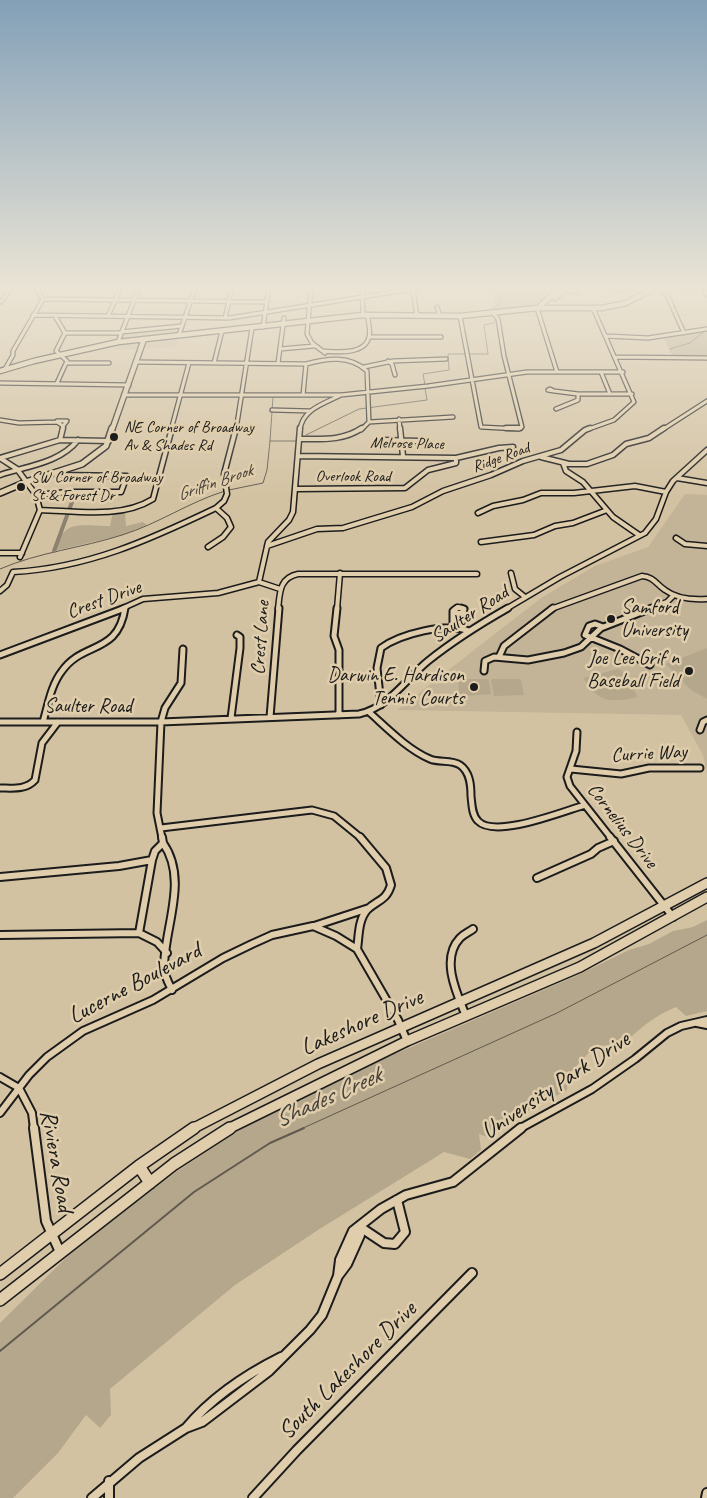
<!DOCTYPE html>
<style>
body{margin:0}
canvas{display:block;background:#d3c2a2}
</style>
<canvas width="707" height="1498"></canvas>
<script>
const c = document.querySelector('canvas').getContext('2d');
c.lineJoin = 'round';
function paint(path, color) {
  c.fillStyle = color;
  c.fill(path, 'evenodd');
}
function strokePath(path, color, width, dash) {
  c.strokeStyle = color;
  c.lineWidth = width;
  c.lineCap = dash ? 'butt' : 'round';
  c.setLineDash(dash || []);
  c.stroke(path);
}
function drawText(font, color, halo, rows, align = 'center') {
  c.font = font + ' Caveat,sans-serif';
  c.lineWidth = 5;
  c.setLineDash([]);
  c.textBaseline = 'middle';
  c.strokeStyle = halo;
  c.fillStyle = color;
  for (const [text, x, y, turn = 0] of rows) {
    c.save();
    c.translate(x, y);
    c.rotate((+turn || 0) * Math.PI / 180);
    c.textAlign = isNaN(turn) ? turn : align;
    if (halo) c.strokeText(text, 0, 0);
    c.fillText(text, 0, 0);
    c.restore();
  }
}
const built = new Path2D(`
 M182 326 176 347 115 350 116 344 122 332Z
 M685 494 707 495V774L703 755 681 715 397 710 541 598 595 566 648 547Z`);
const green = new Path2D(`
 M487 288H552L556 289 535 307 496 311 491 308 496 298 494 297 495 294Z
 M707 330V358L673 357 663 337Z
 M113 511H125L126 526 143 522 147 525 123 535 54 551C65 517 81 527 110 526Z
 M707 648V699L691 690 666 664Z
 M617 669 621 670 638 697C610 703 599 703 583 678Z
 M460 679H487L489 681 491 694 462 696 459 694 458 680Z
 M493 679H519L521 680 524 695 494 696 491 680Z
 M707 920V1011L686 1016 676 1007C655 1016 639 1028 623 1045L595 1046 568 1075 567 1090 511 1120 487 1137 479 1134 481 1150 470 1159 444 1152 318 1230 235 1285 110 1389 111 1415 100 1428 86 1415 58 1453 13 1498H0V1323L77 1247 176 1172 243 1128 367 1066 578 975 629 950 649 944 673 931 693 927Z`);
const streamFar1 = new Path2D(`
 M495 308 501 298 495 290 496 288
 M670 349 690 343 705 331
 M425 385 423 374 449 370 448 354H488L484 325 494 323 496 319
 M306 435 359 409 427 400 425 388
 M270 441 273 397
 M229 490 263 483 267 470 270 441H296
 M0 569C39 552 82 548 122 535 158 524 189 502 225 491
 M301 1129 557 1013 707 935`);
const stream = new Path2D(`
 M0 1351 194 1192 270 1143 304 1128`);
const canal = new Path2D(`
 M54 551 72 502`);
const streetFar4 = new Path2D(`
 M311 288 307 334 312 343 325 353
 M609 288 626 290
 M660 288 668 297 684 333
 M686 288 688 289
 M413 289 417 316
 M565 290 577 292
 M705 292 707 295
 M43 299 267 302
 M1 302 11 288
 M437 307 440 316
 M537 308 557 372
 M33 315 229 318 419 288
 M55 316 65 333 56 351 67 361 57 383
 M108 316 120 289
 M460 316 481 427 519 429 522 427 504 356 498 319 493 313
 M225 318 232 288
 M263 327 269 288
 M121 332 182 326
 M65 333H120
 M179 335 195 288
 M606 336 648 338 707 329
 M369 337H441
 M118 342 138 290
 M280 349 314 346
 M323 351C337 352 365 355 369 337 371 331 368 323 368 317L363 315 362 288
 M615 357 707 358
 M388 361 392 364 395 375
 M137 362 306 364C327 358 350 355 367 371L369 422
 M67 363H109
 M214 363 222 331
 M278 363 284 318
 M364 367 393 361 446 359
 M5 369 13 355V351L43 299 36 288
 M601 372 610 394
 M0 383 129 385
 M550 389 554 391 548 390Z
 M554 391 578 394H632
 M125 395H341L428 386 527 372H623
 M303 395 306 364
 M556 409 578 400V394
 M272 410 310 411
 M399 419 400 430
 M0 420 19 423 57 422 63 426 62 430
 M57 421H67L63 426
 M171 430 189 363
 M236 430 252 328
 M300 430C302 410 323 404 339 396
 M361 430 369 422 453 417
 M586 430 614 420 634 402 593 308
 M662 430 707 401`);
const streetFar3 = new Path2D(`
 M400 428 403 456
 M506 428H520
 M300 439C322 439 343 441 362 428
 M60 440 63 428
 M384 440 418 441
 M299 456 456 458 499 448 513 447
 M541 457 569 464H587L613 455 626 444 649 438 664 428
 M0 458 17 469 36 495 40 510 20 557
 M0 458 60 440 109 441
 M563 463 566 471 583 482 613 517 639 535
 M0 475C27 466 60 463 78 440
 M677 478 707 483
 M296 489 405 488 428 470 456 463V458
 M36 495 68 492H121L127 476 59 475 56 473
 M40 510C76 511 121 519 153 499L172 428
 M478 513 493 506 523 500 541 493H574L635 486 666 492
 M676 538 685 544 707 546
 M481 542 534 535 555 526 573 523 607 510
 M267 546 317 529 343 528 412 507 443 491 491 475 523 461 561 450 585 430 590 428
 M208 547 223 537 231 527 227 518 216 508
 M0 553H22
 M511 573 515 589 525 597
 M259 582 268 542 289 520 293 512 300 428
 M0 591 7 585 13 572C88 568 149 540 216 508L224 501 227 494 224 474 236 428
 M121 609 143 599 218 593 259 582 280 589
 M278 609C280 593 279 578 298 574H477
 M337 609 340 573
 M455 609 458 607 464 609
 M506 609 560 577 645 533 656 519 666 492 673 481 707 450
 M551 609 642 576C654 577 656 584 665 590 677 599 693 600 707 599
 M648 609 667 602 674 595`);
const streetFar2 = new Path2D(`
 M337 608 334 636 339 650V715
 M454 614 463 613 464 609 461 608
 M453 627V611L457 608
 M603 627 595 624 589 626 585 635 620 649 650 665
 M0 655 125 608
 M499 657 504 646 553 608
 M484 671 485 661 494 657 528 660 564 653 581 647 601 628 652 608
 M381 705 377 668 381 648C400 634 447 622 469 631
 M369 712C387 728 407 749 430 759 439 763 451 759 460 765 470 772 471 785 471 796 472 805 472 815 478 821 495 839 564 811 585 805
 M270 717 279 608
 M231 718 240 648V637L237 635
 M0 722H161L359 714C388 708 406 679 428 661 453 641 480 624 508 608
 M43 722C48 705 51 685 62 671 83 641 118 655 125 608
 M700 730 703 722 707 720
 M577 732 576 751 567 777 570 786 611 838
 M571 769 621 774 649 768H700
 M0 788C13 788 26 790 35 780L42 743 58 722
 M161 828 312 810 334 816 361 838
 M162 838 157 813 161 722 165 708 181 683 183 649`);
const streetFar1 = new Path2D(`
 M610 837 673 917
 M163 843C189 880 164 927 164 968 164 975 169 984 172 990
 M0 877 119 866 152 860
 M537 878 591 854 598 848 614 841
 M314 926 369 908
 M139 933 152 860 155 851 163 843 162 837
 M0 935 139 933 157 942 167 953
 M357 949C359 937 358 920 367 910 376 900 386 902 391 885L386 868 360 837
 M466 1016C457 994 440 959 460 938 464 934 469 932 473 929
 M697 1023 707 1025
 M0 1077 19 1088 32 1113 34 1129
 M0 1113 29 1075 47 1057 83 1031 153 1000 223 958 252 944 272 935 313 926 336 936 357 949 398 1020 407 1041
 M519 1129 592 1089 635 1059 667 1033 681 1026 707 1020`);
const street = new Path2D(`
 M34 1128 46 1221 60 1252
 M360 1227 384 1243 395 1244 405 1232 397 1200
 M338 1276 340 1260 353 1231 381 1209 406 1195 453 1182 521 1128
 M186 1428C212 1397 245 1375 281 1357
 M109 1481V1498
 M92 1498 139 1458 186 1428 202 1422 269 1371 310 1330 322 1315 338 1276 347 1264 360 1235V1227
 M253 1498 297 1450 472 1273
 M706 1498 707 1493`);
const secondaryFar3 = new Path2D(`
 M555 298 566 288
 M538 308 560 288
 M0 371 34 361 118 342 363 315 460 316 537 308H602L626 303 655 288
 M112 430 144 339`);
const secondaryFar2 = new Path2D(`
 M0 493 26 482 82 464 106 446 112 428`);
const secondaryFar1 = new Path2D(`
 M192 1129 318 1064 594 943 707 883
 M228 1129 407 1041 580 967 707 897`);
const secondary = new Path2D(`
 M139 1166 150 1183
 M0 1274 139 1166 194 1128
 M0 1300 174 1164 230 1128`);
const markers = [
 [114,437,5,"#1c1c1c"],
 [21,487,5,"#1c1c1c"],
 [611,619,5,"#1c1c1c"],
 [689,671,5,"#1c1c1c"],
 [474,687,5,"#1c1c1c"]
];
const farPoinames = [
 ["NE Corner of Broadway",124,428],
 ["Av & Shades Rd",124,446],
 ["SW Corner of Broadway",31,478],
 ["St & Forest Dr",31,496]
];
const farStreetnames = [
 ["Melrose Place",407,444,1],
 ["Ridge Road",501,458,-20],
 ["Overlook Road",353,477]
];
const farWaternames = [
 ["Griffin Brook",215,483,-19]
];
const streetNames = [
 ["Crest Drive",104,600,-20],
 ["Saulter Road",470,615,-33],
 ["Crest Lane",261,638,-86],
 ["Saulter Road",88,707],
 ["Currie Way",649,754,-3],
 ["Cornelius Drive",622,826,52]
];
const poiNames = [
 ["Samford",621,608,"left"],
 ["University",621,631,"left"],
 ["Joe Lee Grif n",679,659],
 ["Baseball Field",679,682],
 ["Darwin E. Hardison",464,676],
 ["Tennis Courts",464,699]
];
const nearStreetnames = [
 ["Lucerne Boulevard",135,984,-28],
 ["Lakeshore Drive",362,1023,-24],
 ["University Park Drive",556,1086,-34],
 ["Riviera Road",56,1161,80],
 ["South Lakeshore Drive",348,1371,-45]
];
const nearWaternames = [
 ["Shades Creek",328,1098,-24]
];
paint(built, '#c4b497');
paint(green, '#b5a78c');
strokePath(streamFar1, '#60594e', 1);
strokePath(stream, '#60594e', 2);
strokePath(canal, '#8d826f', 4);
strokePath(streetFar4, '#1c1c1c', 5.5);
strokePath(streetFar3, '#1c1c1c', 7);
strokePath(streetFar2, '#1c1c1c', 9);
strokePath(streetFar1, '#1c1c1c', 10);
strokePath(street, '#1c1c1c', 12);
strokePath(secondaryFar3, '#1c1c1c', 7);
strokePath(secondaryFar2, '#1c1c1c', 8);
strokePath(secondaryFar1, '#1c1c1c', 12);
strokePath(secondary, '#1c1c1c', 14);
strokePath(streetFar4, '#dfcdab', 3);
strokePath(streetFar3, '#dfcdab', 4);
strokePath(streetFar2, '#dfcdab', 5);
strokePath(streetFar1, '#dfcdab', 6);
strokePath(street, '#dfcdab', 8);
strokePath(secondaryFar3, '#dfcdab', 4.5);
strokePath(secondaryFar2, '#dfcdab', 5);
strokePath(secondaryFar1, '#dfcdab', 9);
strokePath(secondary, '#dfcdab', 11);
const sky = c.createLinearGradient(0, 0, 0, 497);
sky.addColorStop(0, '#83a0b8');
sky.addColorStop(0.58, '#ebe4d5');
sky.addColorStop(1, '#ebe4d500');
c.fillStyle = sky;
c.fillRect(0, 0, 707, 497);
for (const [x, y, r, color] of markers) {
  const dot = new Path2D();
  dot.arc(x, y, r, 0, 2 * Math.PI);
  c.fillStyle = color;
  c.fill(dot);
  strokePath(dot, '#dfcdab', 2);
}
drawText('16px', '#1c1c1c', '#dfcdab', farPoinames, 'left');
drawText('16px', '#1c1c1c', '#dfcdab', farStreetnames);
drawText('italic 18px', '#444039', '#dfcdab', farWaternames);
drawText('20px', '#1c1c1c', '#dfcdab', streetNames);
drawText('20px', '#1c1c1c', '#dfcdab', poiNames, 'right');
drawText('24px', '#1c1c1c', '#dfcdab', nearStreetnames);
drawText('italic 25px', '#444039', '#dfcdab', nearWaternames);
</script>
